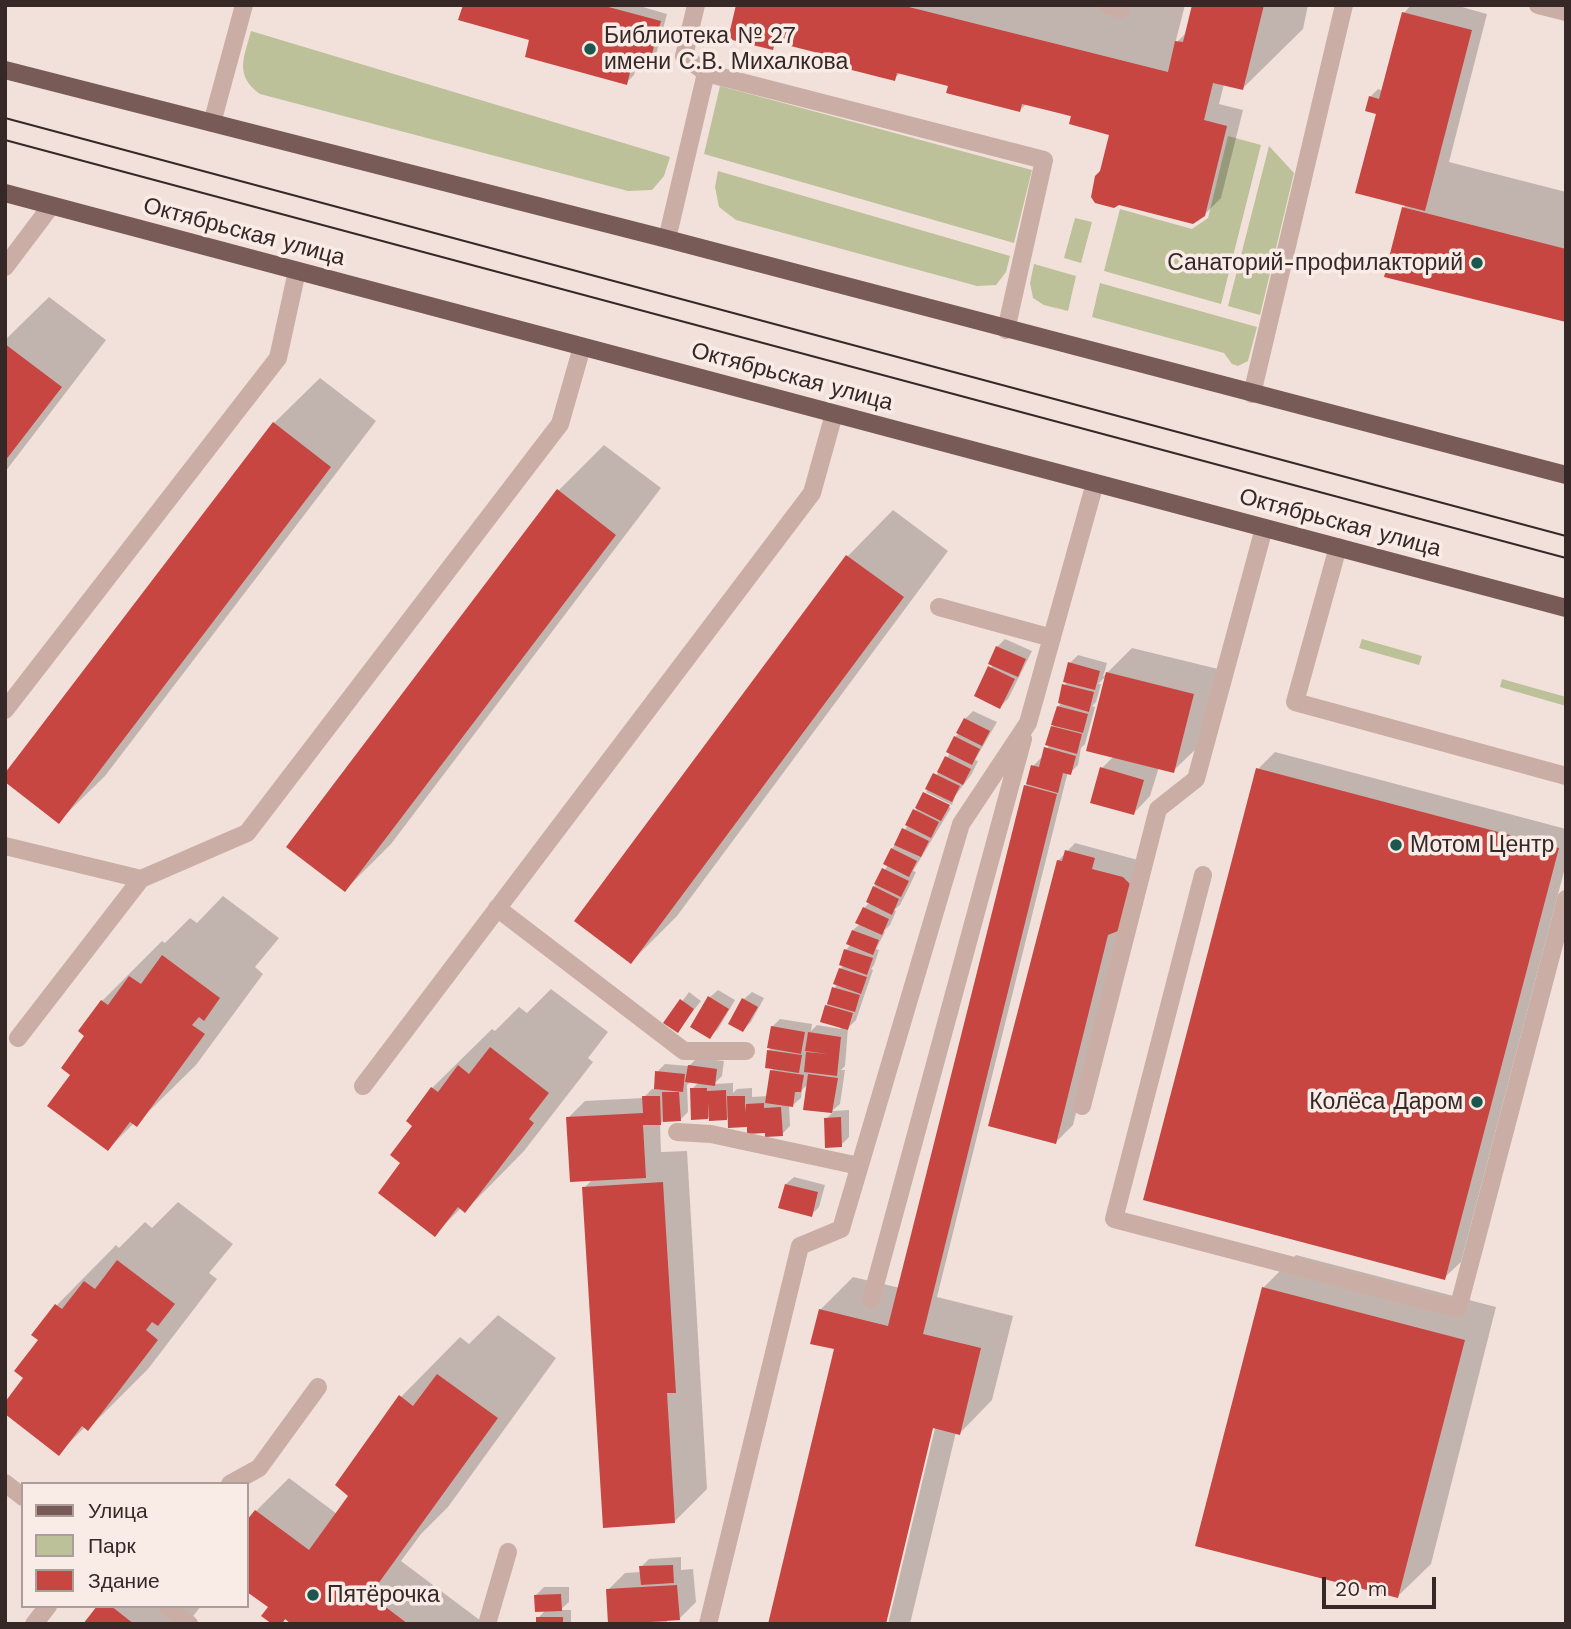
<!DOCTYPE html>
<meta charset="utf-8">
<style>
body{margin:0}
#map{position:relative;width:1571px;height:1629px;overflow:hidden;background:#f2e1da;font-family:"Work Sans",sans-serif}
canvas{display:block}
.frame{position:absolute;inset:0;border:7px solid #352827;pointer-events:none}
.legend{position:absolute;left:21px;top:1482px;width:228px;height:126px;box-sizing:border-box;background:#f9ece6;border:2px solid #ab9e9a;margin:0;padding:9px 12px;list-style:none;font-size:21px;color:#352827}
.legend li{display:flex;align-items:center;gap:14px;height:35px}
.legend b{width:35px;border:2px solid #ab9e9a}
.scale{position:absolute;left:1322px;top:1577px;width:114px;height:32px;box-sizing:border-box;border:4px solid #352827;border-top:0;padding-left:9px;font-size:21px;line-height:24px;white-space:nowrap;color:#352827;-webkit-text-stroke:5px #f9ece6;paint-order:stroke}
</style>
<div id="map">
<canvas width="1571" height="1629"></canvas>
<div class="frame"></div>
<ul class="legend">
<li><b style="height:9px;background:#785b57"></b>Улица</li>
<li><b style="height:19px;background:#bcc19a"></b>Парк</li>
<li><b style="height:19px;background:#c74642"></b>Здание</li>
</ul>
<div class="scale">20 m</div>
</div>
<script>
const c = document.querySelector('canvas').getContext('2d');
c.lineJoin = 'round';
function paint(path, color) {
  c.fillStyle = color;
  c.fill(path, 'evenodd');
}
function strokePath(path, color, width, dash) {
  c.strokeStyle = color;
  c.lineWidth = width;
  c.lineCap = dash ? 'butt' : 'round';
  c.setLineDash(dash || []);
  c.stroke(path);
}
function drawText(font, color, halo, rows, align = 'center') {
  c.font = font + ' "Work Sans",sans-serif';
  c.lineWidth = 7;
  c.setLineDash([]);
  c.textBaseline = 'middle';
  c.strokeStyle = halo;
  c.fillStyle = color;
  for (const [text, x, y, turn = 0] of rows) {
    c.save();
    c.translate(x, y);
    c.rotate((+turn || 0) * Math.PI / 180);
    c.textAlign = isNaN(turn) ? turn : align;
    if (halo) c.strokeText(text, 0, 0);
    c.fillText(text, 0, 0);
    c.restore();
  }
}
const green = new Path2D(`
 M251 31 670 157 664 176 652 190 628 191 260 94C234 75 244 58 251 31Z
 M720 86 1032 170 1014 243 704 154Z
 M1228 136 1261 145 1221 304 1104 271 1120 209 1192 229 1208 218Z
 M1269 146 1294 173 1260 315 1228 306Z
 M718 171 1010 256 1006 272 996 285 977 286 736 220 719 207 715 187Z
 M1075 218 1092 222 1081 263 1064 258Z
 M1034 264 1076 276 1068 311 1044 305 1033 298 1030 283Z
 M1100 283 1257 327 1248 361 1238 366 1232 364 1224 353 1092 317Z
 M1362 639 1422 656 1419 665 1359 648Z
 M1502 679 1566 697V706L1500 687Z`);
const shadow = new Path2D(`
 M464 5H636L667 14 654 62 647 70 636 67 634 75 626 83Z
 M738 5H1185L1175 44 1187 32 1194 5H1308L1303 29 1243 88 1224 84 1219 104 1243 110 1221 198 1204 215 1101 172 1112 128 1026 104 1020 110 950 85 901 72 894 79 828 54 779 42 773 48Z
 M1411 5H1455L1487 14 1449 162 1566 192V321L1403 208 1407 204 1379 107 1370 97 1378 89 1383 91 1404 13Z
 M49 297 106 340 5 472V340Z
 M320 378 376 421 105 776 59 821 274 423Z
 M604 445 661 488 391 844 345 890 558 491Z
 M893 510 948 551 677 916 631 962 576 921 848 556Z
 M1005 639 1032 651 1008 699 1000 707 976 695 993 664 997 647Z
 M1132 648 1218 669 1199 746 1173 771 1159 767 1150 796 1134 813 1102 768 1114 756 1106 676 1098 684H1101L1096 702 1092 706 1095 707 1085 744 1081 748 1078 765 1070 773 1068 772 1065 783 937 1297 1013 1316 992 1400 960 1433 956 1432 910 1624H888L937 1420 836 1348 820 1310 853 1277 900 1288 1026 785 1033 766 1041 758 1043 759 1049 745 1048 744 1058 707 1062 702 1070 663 1078 655 1107 663 1103 677Z
 M973 711 997 722 975 760 978 761 971 775 955 796 952 805 926 792 950 753 955 737 959 733 965 719Z
 M1275 752 1566 829V864L1461 1262 1444 1278 1258 769Z
 M925 793V795L951 808 913 871 916 872 909 887 900 905 894 910 896 911 890 925 884 931 885 932 876 949 879 950 874 965 871 969 873 970 862 1002 856 1020 848 1028 845 1066 841 1070H845L840 1104 832 1111 849 1110V1137L841 1145 826 1119 833 1112 805 1108 809 1083 802 1090 801 1098 793 1105H789L790 1126 782 1134 730 1118H692V1089L699 1082 691 1081 687 1085 688 1112 680 1120H664L660 1124 661 1152 687 1151 707 1489 674 1522 584 1188 593 1179 568 1118 585 1101 643 1098 652 1089H655L657 1072 665 1064 689 1066 697 1058 724 1061 722 1076 714 1084 733 1083V1093L737 1089 752 1088V1097L768 1096 773 1068 769 1051 772 1047V1027L780 1019 812 1024 811 1031 817 1025 841 1029 826 1006 837 984 840 969 844 965 846 950 851 944 848 943 853 930 860 924 864 908 870 902 874 887 888 865 892 849 908 825Z
 M1075 843 1138 860 1073 1125 1056 1142 1058 861Z
 M223 896 279 938 255 967 263 974 196 1065 136 1124 134 1123 108 1149 73 1075 86 1036 80 1031 102 1001 162 941 165 943 190 918 197 923Z
 M551 989 608 1032 588 1058 593 1062 524 1151 465 1211 461 1208 435 1234 403 1162 415 1125 432 1088 492 1029 495 1031 519 1007 527 1013Z
 M718 990 735 1000 718 1029 710 1037V997Z
 M689 992 701 1001 677 1031 666 1023Z
 M752 992 764 998 751 1022 743 1030 744 999Z
 M794 1177 825 1185 819 1207 811 1215 786 1184Z
 M178 1202 233 1244 209 1273 217 1279 148 1369 88 1429 85 1427 59 1453 26 1378 40 1339 34 1335 57 1305 116 1245 119 1248 145 1222 152 1228Z
 M1296 1255 1496 1307 1431 1564 1398 1596 1263 1288Z
 M498 1315 556 1358 448 1507 421 1534 401 1561 485 1624H294L286 1618 281 1624 270 1607 247 1589V1523L256 1511 289 1478 337 1514 351 1495 401 1397 460 1337 469 1344Z
 M681 1557V1570L693 1569 696 1602 679 1619H667V1624H610L608 1590 625 1573 641 1572V1567L649 1559Z
 M544 1587H569V1602L560 1610H571V1624H538V1618L546 1610 536 1595Z
 M99 1606H201L187 1624H85Z`);
const building = new Path2D(`
 M463 5H601L661 21 647 72 631 68 627 85 525 57 529 40 458 20Z
 M736 5H901L1168 72 1175 41 1183 42 1192 5H1264L1243 90 1213 83 1204 120 1227 126 1205 216 1193 224 1119 205 1114 208 1095 203 1091 197 1095 176 1100 171 1109 135 1069 124 1071 116 1022 104 1020 112 946 93 948 86 897 73 895 81 824 63 826 55 775 42 773 50 728 39Z
 M1402 12 1472 30 1425 211 1355 193 1376 114 1365 111 1369 96 1379 99Z
 M1402 207 1566 249V322L1384 277Z
 M5 344 62 387 5 461Z
 M273 422 331 467 59 824 5 782V773Z
 M557 489 616 535 345 892 286 847Z
 M846 555 904 597 631 964 574 921Z
 M996 646 1026 659 1018 677 988 664Z
 M1068 662 1100 671 1095 690 1063 682Z
 M988 666 1015 679 1000 709 974 696Z
 M1106 672 1194 694 1174 773 1086 751Z
 M1062 684 1094 692 1089 712 1058 703Z
 M1057 706 1088 714 1083 733 1051 725Z
 M964 718 990 731 982 746 956 733Z
 M1051 726 1082 734 1077 754 1045 745Z
 M954 736 980 749 972 765 946 752Z
 M1044 747 1076 756 1071 775 1063 773 1058 793 1026 784 1031 765 1039 767Z
 M945 756 971 769 963 785 937 772Z
 M1100 767 1144 780 1134 815 1090 803Z
 M1256 768 1559 848 1445 1280 1143 1200Z
 M933 773 960 786 952 802 925 789Z
 M1024 785 1057 794 923 1334 981 1348 960 1435 933 1428 886 1624H768L834 1349 810 1344 819 1309 888 1326Z
 M923 792 950 805 941 821 915 808Z
 M913 809 939 822 931 838 905 825Z
 M902 828 929 841 921 857 894 845Z
 M891 848 917 861 909 877 883 864Z
 M1065 850 1095 858 1092 869 1123 877 1134 888 1123 929 1108 935 1056 1144 988 1126 1057 860 1062 861Z
 M882 868 909 881 901 897 874 884Z
 M873 886 899 899 892 915 866 902Z
 M863 907 889 919 882 935 855 923Z
 M852 930 879 940 873 955 846 944Z
 M844 949 873 958 867 975 839 965Z
 M162 955 220 998 204 1021 199 1017 192 1025 205 1034 137 1127 130 1122 108 1151 47 1106 70 1075 61 1068 84 1036 78 1031 101 1000 108 1005 129 976 141 984Z
 M839 968 867 977 861 994 833 984Z
 M832 987 860 995 855 1012 827 1004Z
 M708 996 729 1009 710 1039 690 1027Z
 M742 998 758 1007 743 1032 728 1024Z
 M680 999 694 1009 678 1033 663 1023Z
 M825 1005 853 1013 848 1030 820 1022Z
 M771 1026 805 1032 801 1054 767 1048Z
 M808 1032 841 1037 837 1076 804 1072 806 1052 828 1054 805 1051Z
 M490 1047 549 1093 529 1119 534 1123 465 1213 458 1207 435 1237 378 1193 400 1163 390 1155 412 1126 406 1121 431 1087 438 1092 458 1065 469 1074Z
 M767 1050 802 1055 799 1073 765 1068Z
 M688 1065 717 1069 715 1086 685 1082Z
 M770 1070 804 1075 801 1092H795L793 1107 765 1103Z
 M655 1071 685 1074 683 1092 654 1089Z
 M808 1074 838 1078 832 1113 803 1110Z
 M690 1088H707V1091L726 1090 727 1120 709 1121 708 1102V1119L691 1120Z
 M662 1092H679L681 1121 663 1122Z
 M642 1096H660L661 1125H643L646 1178 570 1182 566 1117 643 1113Z
 M727 1096H745V1113L746 1104 764 1103V1108L781 1107 783 1136 765 1137V1133L747 1134V1127L728 1128Z
 M841 1117 842 1147 825 1148 824 1118Z
 M663 1182 676 1393H667L675 1523 603 1528 582 1187Z
 M785 1184 818 1192 812 1217 778 1208Z
 M117 1260 175 1304 158 1326 152 1322 146 1330 158 1340 88 1431 82 1426 59 1456 5 1414V1402L23 1378 14 1371 38 1340 31 1335 55 1304 62 1309 84 1281 95 1289Z
 M1262 1287 1465 1340 1398 1598 1195 1546Z
 M437 1374 498 1418 370 1595 408 1624H291L285 1619 282 1624H272L261 1616 268 1607 247 1592V1520L255 1510 309 1550 348 1496 335 1485 399 1395 413 1406Z
 M673 1565 674 1583 641 1585 639 1566Z
 M677 1585 680 1620 650 1622V1624H608L606 1589Z
 M561 1594 562 1611 535 1612 534 1595Z
 M97 1606H111L134 1624H83Z
 M536 1617H563V1624H536Z`);
const lane = new Path2D(`
 M1106 5 1121 9V5
 M1538 5 1566 12
 M706 73 1044 160 1006 330
 M212 123 244 5
 M667 239 706 73 684 56 696 5
 M5 267 51 206
 M1252 394 1344 5
 M1338 547 1295 702 1566 776
 M939 607 1052 638
 M5 710 278 358 297 271
 M5 846 141 879
 M1203 875 1114 1219 1458 1309 1566 899
 M497 908 684 1051H746
 M18 1038 141 879 247 833 560 424 582 347
 M363 1086 812 493 834 414
 M1082 1106 1158 809 1196 779 1264 528
 M677 1132 711 1134 859 1166
 M871 1300 1023 739
 M5 1483 23 1497
 M230 1484 259 1468 318 1387
 M166 1606 189 1624
 M34 1624 48 1606
 M487 1624 508 1552
 M708 1624 800 1246 841 1229 961 824 1028 723 1095 483`);
const primary = new Path2D(`
 M5 70 667 239 1566 475
 M5 193 1566 608`);
const tram = new Path2D(`
 M5 118 1566 536
 M5 140 1566 558`);
const markers = [
 [590,49,7,"#1c574e"],
 [1477,263,7,"#1c574e"],
 [1396,845,7,"#1c574e"],
 [1477,1102,7,"#1c574e"],
 [313,1595,7,"#1c574e"]
];
const poiNames = [
 ["Библиотека № 27",604,36],
 ["имени С.В. Михалкова",604,62],
 ["Санаторий-профилакторий",1463,263,"right"],
 ["Мотом Центр",1410,845],
 ["Колёса Даром",1463,1102,"right"],
 ["Пятёрочка",327,1595]
];
const streetNames = [
 ["Октябрьская улица",244,232,15],
 ["Октябрьская улица",792,377,15],
 ["Октябрьская улица",1340,523,15]
];
paint(green, '#bcc19a');
paint(shadow, '#0003');
paint(building, '#c74642');
strokePath(lane, '#caaea5', 18);
strokePath(primary, '#785b57', 18);
strokePath(tram, '#352827', 2);
for (const [x, y, r, color] of markers) {
  const dot = new Path2D();
  dot.arc(x, y, r, 0, 2 * Math.PI);
  c.fillStyle = color;
  c.fill(dot);
  strokePath(dot, '#f9ece6', 2.5);
}
drawText('23px', '#352827', '#f9ece6', poiNames, 'left');
drawText('23px', '#352827', '#f9ece6', streetNames);
</script>
